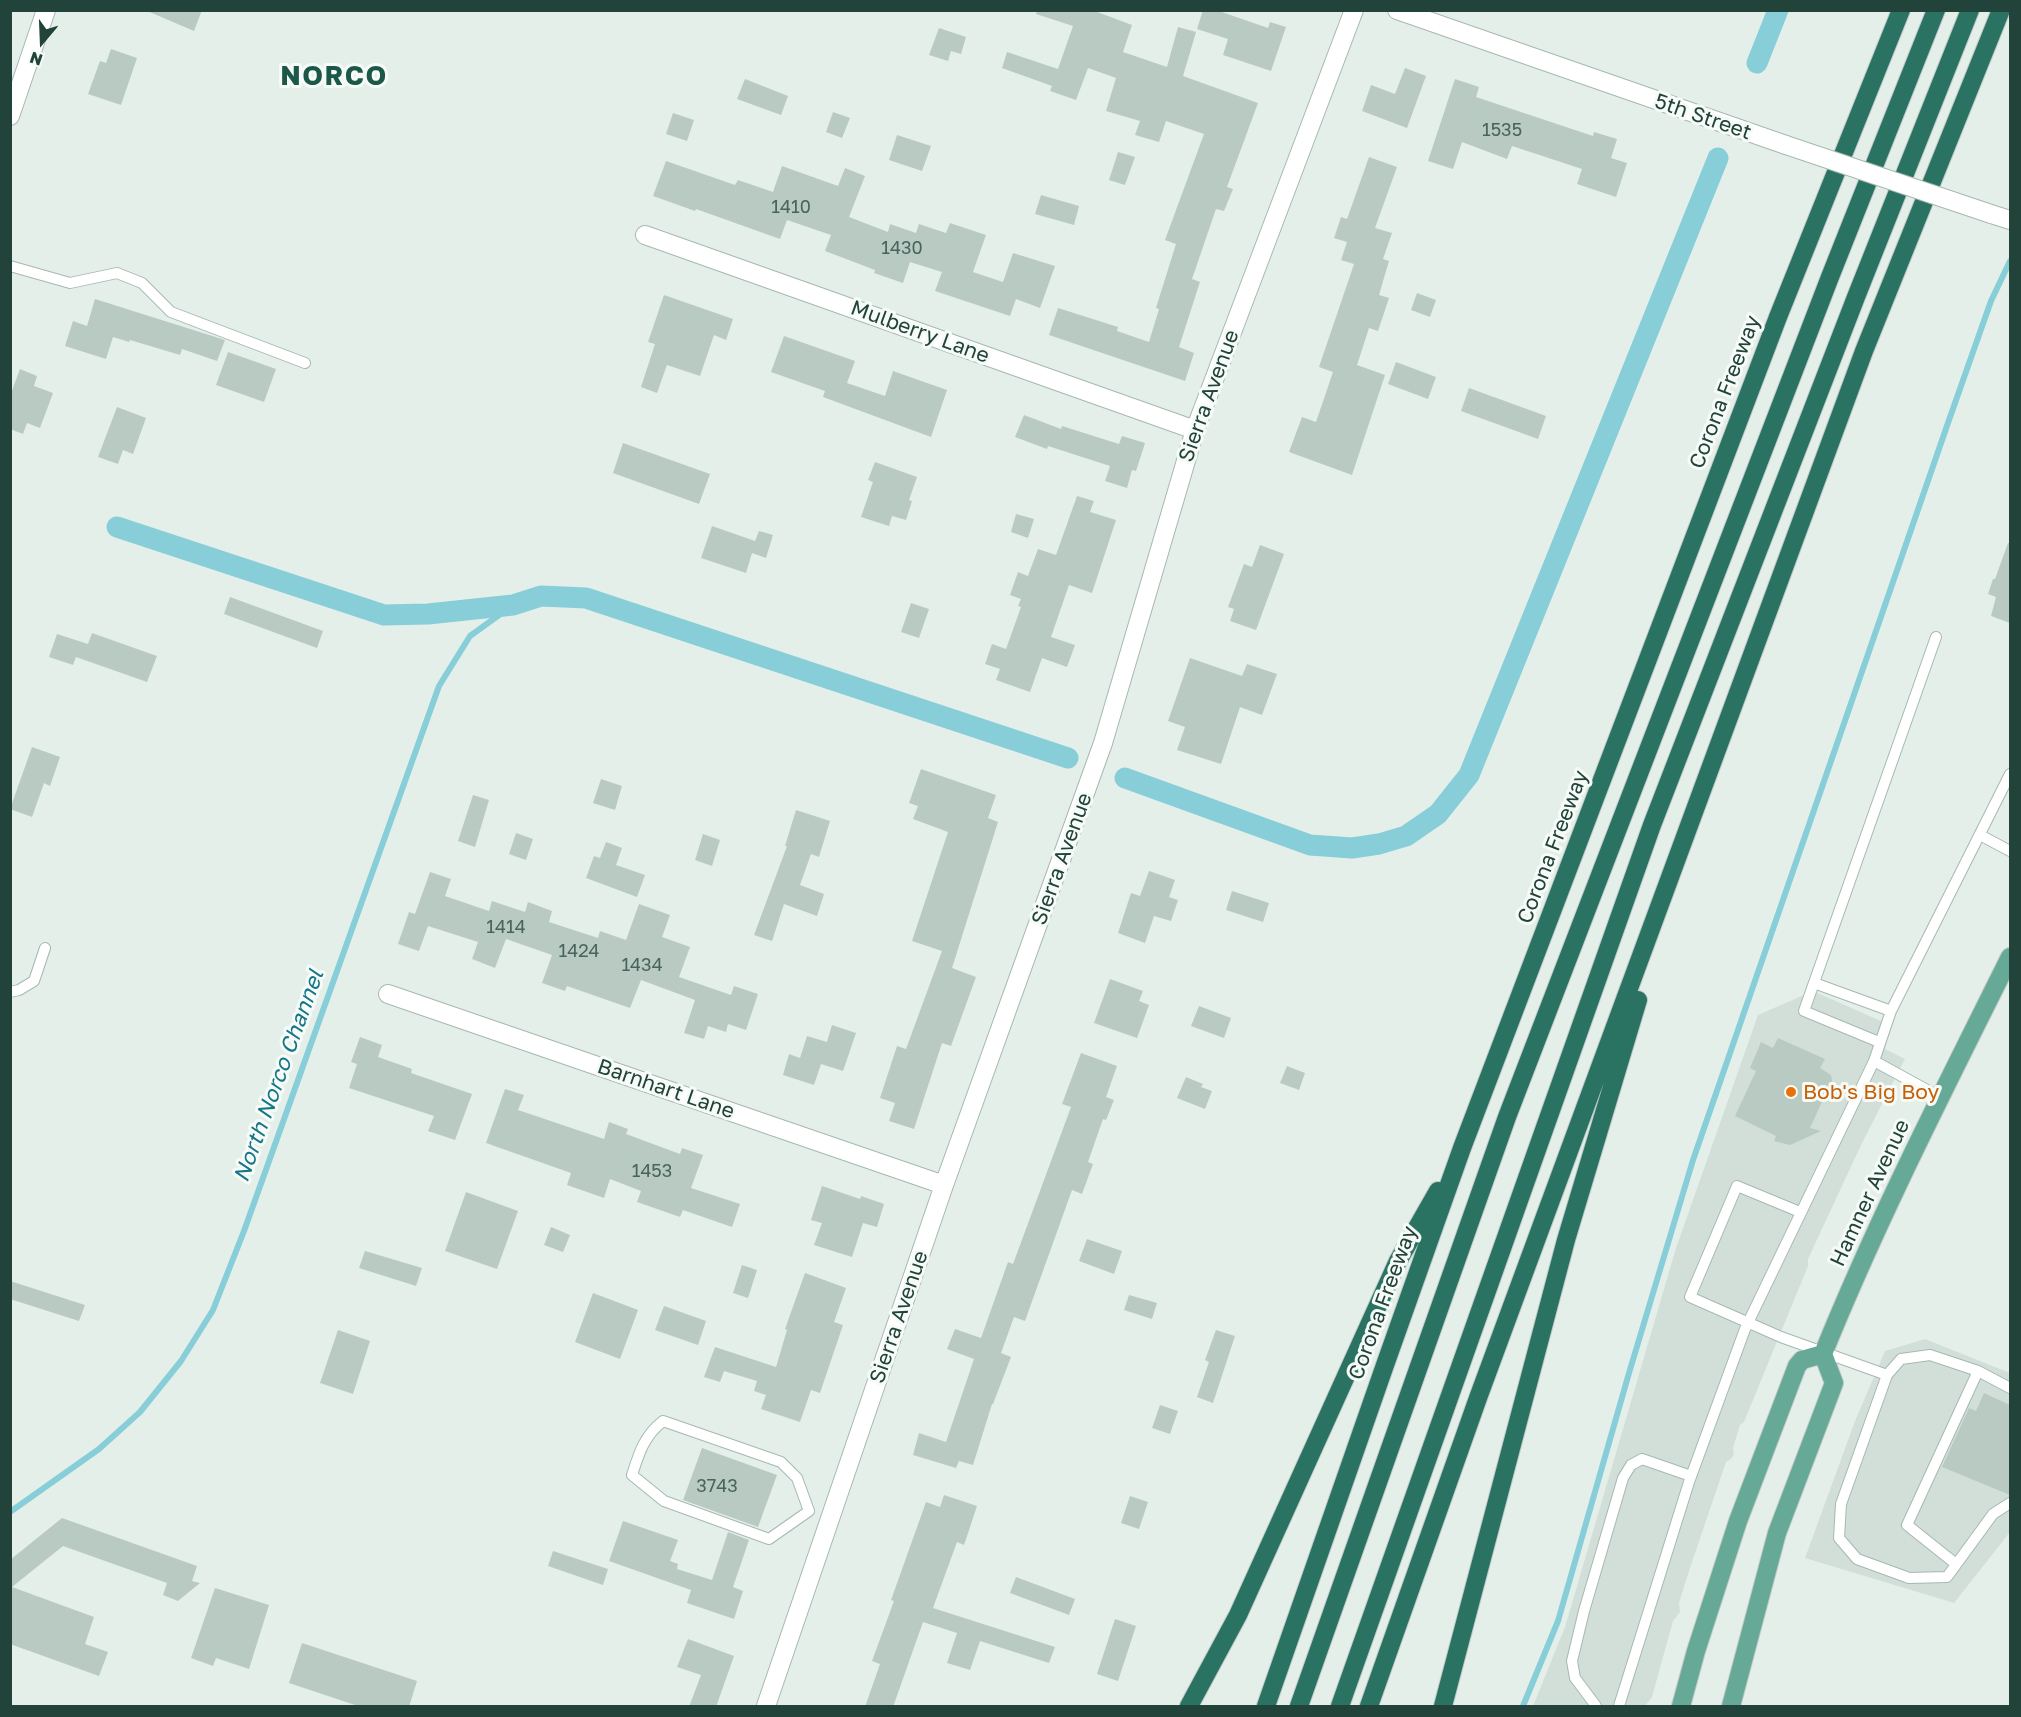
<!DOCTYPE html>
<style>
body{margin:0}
#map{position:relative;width:2021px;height:1717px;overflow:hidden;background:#e5efea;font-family:"Golos Text",sans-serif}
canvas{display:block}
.frame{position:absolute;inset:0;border:12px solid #21433a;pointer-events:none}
.north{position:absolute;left:12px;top:12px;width:60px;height:60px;-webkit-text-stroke:4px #f6fbf8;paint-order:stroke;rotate:199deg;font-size:16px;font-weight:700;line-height:24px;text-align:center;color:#21433a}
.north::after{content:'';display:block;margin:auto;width:21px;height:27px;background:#21433a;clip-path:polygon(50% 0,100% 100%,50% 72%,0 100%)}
</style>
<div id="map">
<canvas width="2021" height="1717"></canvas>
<div class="frame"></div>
<div class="north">N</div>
</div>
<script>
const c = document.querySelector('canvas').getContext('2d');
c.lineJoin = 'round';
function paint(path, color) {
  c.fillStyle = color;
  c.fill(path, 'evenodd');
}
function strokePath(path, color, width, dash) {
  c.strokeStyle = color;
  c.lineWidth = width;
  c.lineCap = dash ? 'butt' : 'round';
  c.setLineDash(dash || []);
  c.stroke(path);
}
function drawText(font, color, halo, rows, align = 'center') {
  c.font = font + ' "Golos Text",sans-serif';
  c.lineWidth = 6;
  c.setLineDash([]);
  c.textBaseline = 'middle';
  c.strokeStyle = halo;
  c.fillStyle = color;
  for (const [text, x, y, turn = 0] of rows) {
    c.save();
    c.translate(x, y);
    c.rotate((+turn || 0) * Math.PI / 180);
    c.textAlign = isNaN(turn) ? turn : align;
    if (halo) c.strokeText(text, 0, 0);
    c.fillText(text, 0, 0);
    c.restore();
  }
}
const built = new Path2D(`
 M1813 991 1890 1025 1885 1049 1905 1059 1862 1143 1808 1259V1266L1744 1422 1740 1425 1733 1448 1734 1454 1732 1458 1726 1462 1689 1571 1679 1603 1680 1612 1673 1621 1652 1697 1645 1706H1533L1565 1627 1676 1248 1758 1015Z
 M1925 1339 2010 1373V1532L1954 1603 1805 1558 1855 1421 1885 1351Z`);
const stream = new Path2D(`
 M10 1512 99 1449 140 1412 181 1361 213 1310 244 1231 439 686 470 636 513 605
 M1523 1706 1558 1621 1629 1373 1693 1160 1949 420 1991 301 2010 261`);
const canal = new Path2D(`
 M1757 63 1778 10
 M117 527 384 615 428 614 513 605 541 596 586 598 1068 758
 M1125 778 1310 845 1352 848 1379 844 1406 836 1438 814 1469 775 1718 158`);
const building = new Path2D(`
 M145 10H202L194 31Z
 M1037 10H1092L1132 25 1123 52 1167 67 1178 27 1196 32 1183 76 1258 103 1227 187 1233 189 1224 211 1216 209 1192 279 1200 282 1179 347 1194 353 1185 381 1049 335 1058 308 1118 327 1117 331 1149 342 1159 309 1156 308 1176 244 1165 240 1204 134 1166 121 1159 142 1135 135 1140 121 1106 111 1116 78 1088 68 1076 100 1050 91 1052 86 1002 68 1007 52 1058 69 1073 26 1036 14Z
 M1203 10H1216L1268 28 1270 22 1286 27 1271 71 1223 55 1228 39 1197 29Z
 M939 28 966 37 961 54 951 51 948 61 929 55Z
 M111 49 137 58 121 105 88 94 100 61 106 63Z
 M1405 68 1426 76 1407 128 1362 111 1371 85 1395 94Z
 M745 79 788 96 781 115 737 99Z
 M1455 79 1479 87 1476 97 1593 136 1594 132 1617 139 1611 158 1627 163 1616 197 1577 184 1582 169 1512 146 1507 159 1462 142 1453 169 1428 161Z
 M833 112 850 118 842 138 826 132Z
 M673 113 694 120 687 141 666 134Z
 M897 135 931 146 922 171 889 160Z
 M1118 152 1135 157 1125 185 1109 180Z
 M1369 157 1397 167 1375 228 1392 233 1383 259 1389 261 1379 295 1389 298 1378 331 1369 328 1357 365 1385 375 1352 475 1289 452 1302 417 1316 422 1333 372 1319 367 1354 264 1341 260 1347 242 1334 238 1341 217 1347 219Z
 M666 161 735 185 738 180 773 192 782 166 838 186 845 168 865 176 849 217 888 232 890 224 916 233 919 224 946 233 950 223 986 235 973 272 1003 282 1013 253 1055 266 1040 308 1016 299 1010 316 935 291 942 272 910 262 903 283 874 273 875 270 825 251 831 235 787 220 780 239 696 209 695 211 653 196Z
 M1041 195 1079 206 1074 225 1035 214Z
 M1417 293 1436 300 1430 317 1411 310Z
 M664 295 733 319 726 340 714 335 700 376 667 365 657 393 641 387 655 344 648 342Z
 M95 299 225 340 217 361 182 349 180 355 130 340 129 342 113 337 106 359 65 346 73 321 87 326Z
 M784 336 855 361 847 383 885 396 893 371 947 390 931 437 823 397 825 391 771 372Z
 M228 352 276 369 264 402 216 385Z
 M1396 362 1436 377 1428 399 1388 384Z
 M20 369 37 376 34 386 53 393 40 428 27 423 23 434 10 429V396Z
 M1469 388 1546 416 1538 439 1461 411Z
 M117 407 146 418 133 454 123 450 118 464 98 457Z
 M1024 415 1061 429 1062 426 1119 444 1122 436 1145 443 1136 471 1132 470 1127 488 1105 481 1110 466 1048 446 1047 449 1015 437Z
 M623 443 710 474 699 504 613 473Z
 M875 462 917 477 909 500 912 501 906 520 892 516 889 526 861 517 873 482 868 480Z
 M1077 496 1094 501 1090 512 1116 520 1092 593 1069 585 1051 637 1075 645 1067 667 1042 658 1030 692 996 680 1000 669 985 664 992 644 1006 649 1021 607 1018 606 1021 599 1010 595 1018 572 1028 576 1038 549 1056 555Z
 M1016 514 1034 519 1028 538 1011 532Z
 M712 526 755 541 759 531 773 535 766 558 752 553 746 573 701 558Z
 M2008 543H2010V623L1991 616 1996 597 1988 594 1993 579H1995Z
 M1260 545 1284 554 1256 630 1230 621 1234 609 1228 607 1244 564 1252 567Z
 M230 597 323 631 317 648 224 614Z
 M911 603 929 609 919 638 901 632Z
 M92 633 157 656 147 682 76 657 73 665 49 657 57 634 88 644Z
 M1190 658 1242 676 1247 664 1277 674 1262 715 1240 707 1221 764 1177 750 1185 727 1168 721Z
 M32 747 60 757 50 786 44 783 32 817 10 809Z
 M921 769 996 795 988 818 998 822 952 968 976 977 951 1046 942 1043 914 1129 889 1121 895 1103 880 1098 897 1046 906 1049 942 951 912 941 948 832 913 819 918 806 909 803Z
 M601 779 622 786 615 810 593 803Z
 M473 795 489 800 475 847 458 841Z
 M796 810 830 821 819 857 811 854 800 885 824 894 817 916 784 904 772 941 754 935 787 846H785Z
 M516 833 533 839 526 860 509 854Z
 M703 834 720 840 712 866 695 860Z
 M606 842 622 848 616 865 645 875 637 897 586 878 594 856 600 858Z
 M1149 871 1175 880 1169 897 1178 900 1171 921 1154 916 1145 943 1118 933 1131 893 1140 896Z
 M430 872 451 879 445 896 489 911 492 901 525 912 528 902 552 911 549 922 598 938 600 931 626 940 639 904 670 915 662 937 690 947 679 977 731 995 734 986 758 994 746 1030 728 1024 726 1032 708 1026 704 1039 684 1033 695 1000 641 980 630 1008 567 986 565 991 542 983 552 955 506 939 495 968 472 959 478 942 428 926 419 951 398 944 409 912 415 914Z
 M1232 891 1269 903 1263 922 1226 910Z
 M1110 979 1143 991 1139 1001 1149 1005 1137 1038 1094 1023Z
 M1199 1006 1231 1018 1224 1038 1191 1026Z
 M832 1025 856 1033 843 1071 821 1064 814 1085 783 1075 789 1054 800 1058 807 1036 827 1042Z
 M360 1037 382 1045 378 1057 412 1069 411 1073 472 1094 455 1140 428 1131 434 1116 349 1088 357 1064 351 1062Z
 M1778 1038 1825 1059 1820 1068 1831 1075 1832 1080V1095L1826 1093 1810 1128 1821 1131 1790 1145 1774 1141 1776 1136 1735 1116 1756 1071 1750 1068 1761 1042 1773 1048Z
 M1081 1053 1117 1066 1106 1097 1114 1100 1106 1120 1103 1119 1088 1162 1093 1164 1082 1194 1072 1190 1025 1321 1014 1317 1001 1353 1011 1357 993 1404H992L973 1465 959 1461 956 1468 913 1455 919 1433 946 1442 974 1359 947 1349 955 1329 981 1338 1008 1262 1013 1264 1071 1107 1062 1104Z
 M1287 1066 1305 1073 1299 1090 1280 1083Z
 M1186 1077 1203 1084 1201 1087 1212 1091 1205 1109 1177 1098Z
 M505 1089 524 1095 518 1110 604 1139 609 1122 628 1129 626 1134 680 1154 682 1148 703 1155 691 1188 740 1204 732 1227 683 1210 680 1217 637 1202 641 1191 610 1179 604 1198 567 1185 571 1173 486 1143Z
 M822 1186 860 1199 861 1196 884 1204 877 1227 863 1223 852 1257 814 1245 822 1223 811 1220Z
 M466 1192 518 1211 497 1269 445 1251Z
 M551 1227 570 1235 563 1252 544 1245Z
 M1087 1239 1122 1251 1114 1274 1079 1261Z
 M365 1251 422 1268 416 1286 359 1268Z
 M742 1265 757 1270 748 1298 733 1293Z
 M805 1273 846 1288 834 1322 843 1325 820 1393 811 1390 800 1422 761 1409 766 1395 754 1391 757 1381 724 1371 720 1382 704 1377 715 1347 776 1367 787 1330 785 1329Z
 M10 1281 85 1305 79 1321 10 1299Z
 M593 1293 638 1310 620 1359 575 1342Z
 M1129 1295 1157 1303 1152 1319 1124 1310Z
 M664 1306 706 1321 698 1345 655 1330Z
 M338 1330 370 1341 353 1394 320 1383Z
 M1216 1330 1235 1336 1213 1403 1197 1397 1209 1362 1205 1360Z
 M1984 1393 2010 1405V1495L1942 1467 1969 1408 1976 1411Z
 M1160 1405 1178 1411 1170 1434 1152 1428Z
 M702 1448 777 1475 758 1527 683 1500Z
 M944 1495 977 1506 964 1545 957 1542 933 1608 1055 1647 1049 1663 980 1641 970 1670 947 1663 957 1633 923 1622 893 1707H865L880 1664 872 1661 894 1601 891 1600 926 1502 940 1507Z
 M1130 1496 1148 1502 1139 1529 1121 1523Z
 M62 1518 197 1566 192 1581 200 1583 178 1601 163 1595 167 1583 63 1546 12 1587 94 1617 85 1644 108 1652 99 1676 10 1644V1560Z
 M623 1521 678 1540 670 1561 678 1564 677 1569 712 1580 728 1532 749 1540 733 1587 743 1591 734 1619 687 1603 691 1590 609 1561Z
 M553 1551 608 1569 603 1585 548 1566Z
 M1016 1577 1075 1599 1069 1615 1010 1593Z
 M215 1588 269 1605 249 1669 216 1658 213 1666 191 1658Z
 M1115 1619 1136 1626 1118 1681 1097 1674Z
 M688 1639 734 1656 716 1707H689L701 1675 677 1667Z
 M302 1643 417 1681 409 1707H361L289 1683Z`);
const service = new Path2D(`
 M10 266 70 283 117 273 142 283 171 312 305 363
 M1980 835 2010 851
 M1814 983 1891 1011
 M10 992 19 990 34 981 45 948
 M1879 1042 1804 1011 1936 637
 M1874 1061 1891 1011 2010 774
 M1800 1212 1737 1186 1690 1297 1781 1337 1887 1375
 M2010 1388 1978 1371 1930 1355 1901 1359 1887 1375 1841 1504 1839 1538 1857 1559 1909 1578 1947 1577 1993 1514 2010 1503
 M663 1421 781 1462 797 1478 809 1511 769 1539 664 1501 632 1475C639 1453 644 1436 663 1421Z
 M1956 1564 1907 1525 1978 1371
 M1596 1706 1575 1678 1572 1661 1584 1611 1623 1478 1631 1465 1642 1459 1691 1476
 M1619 1706 1689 1482 1745 1329 1874 1061 1940 1097`);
const minor = new Path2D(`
 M1397 10 1786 145
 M10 116 46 10
 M645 235 1195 430
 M388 994 944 1185
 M766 1706 944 1185 1103 743 1195 430 1354 10`);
const tertiary = new Path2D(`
 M1991 214 2010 220`);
const primary = new Path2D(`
 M1681 1706 1696 1651 1738 1521 1797 1366 1802 1360 1823 1354
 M1731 1706 1777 1533 1834 1383 1823 1354C1878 1218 1945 1088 2010 957`);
const motorway = new Path2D(`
 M1189 1706 1238 1615 1398 1261 1438 1191
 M1266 1706 1385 1365 1462 1148 1778 317 1901 10
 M1299 1706 1507 1117 1830 277 1936 10
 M1340 1706 1652 825 1856 297 1970 10
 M1369 1706 1478 1398 1864 351 2001 10
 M1443 1706 1566 1240 1638 1000`);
const minorBridge = new Path2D(`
 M1786 145 1991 214`);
const markers = [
 [1791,1092,6,"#e8710a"]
];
const numberNames = [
 ["1535",1502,130],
 ["1410",791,207],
 ["1430",902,248],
 ["1414",506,927],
 ["1424",579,951],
 ["1434",642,965],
 ["1453",652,1171],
 ["3743",717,1486]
];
const streetNames = [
 ["5th Street",1703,117,19],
 ["Mulberry Lane",920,332,20],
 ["Corona Freeway",1725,392,-69],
 ["Sierra Avenue",1209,396,-70],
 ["Corona Freeway",1553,847,-69],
 ["Sierra Avenue",1062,859,-70],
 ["Barnhart Lane",666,1089,19],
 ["Hamner Avenue",1870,1193,-65],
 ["Corona Freeway",1383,1303,-70],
 ["Sierra Avenue",899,1317,-71]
];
const foodNames = [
 ["Bob's Big Boy",1803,1092]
];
const waterNames = [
 ["North Norco Channel",279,1076,-70]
];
const districtNames = [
 ["NORCO",334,76]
];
paint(built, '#d2dfd9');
strokePath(stream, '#88ced9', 6);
strokePath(canal, '#88ced9', 21);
paint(building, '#b9cac3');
strokePath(service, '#a6b8b2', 12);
strokePath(minor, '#a6b8b2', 20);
strokePath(tertiary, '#a6b8b2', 20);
strokePath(primary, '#c1cac8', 20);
strokePath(motorway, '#c1cac8', 20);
strokePath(service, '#fff', 10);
strokePath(minor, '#fff', 18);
strokePath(tertiary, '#fff', 18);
strokePath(primary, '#65a996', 18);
strokePath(motorway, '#2a7362', 18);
strokePath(minorBridge, '#a6b8b2', 20, []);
strokePath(minorBridge, '#fff', 18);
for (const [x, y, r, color] of markers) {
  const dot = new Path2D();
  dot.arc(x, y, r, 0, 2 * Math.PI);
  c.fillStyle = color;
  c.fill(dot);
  strokePath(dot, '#f6fbf8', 2);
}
drawText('18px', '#47655c', null, numberNames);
drawText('21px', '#21433a', '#f6fbf8', streetNames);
drawText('21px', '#c56008', '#f6fbf8', foodNames, 'left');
drawText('italic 22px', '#147686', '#f6fbf8', waterNames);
c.letterSpacing = '1.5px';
drawText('bold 27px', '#1b5848', '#f6fbf8', districtNames);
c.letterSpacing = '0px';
</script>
